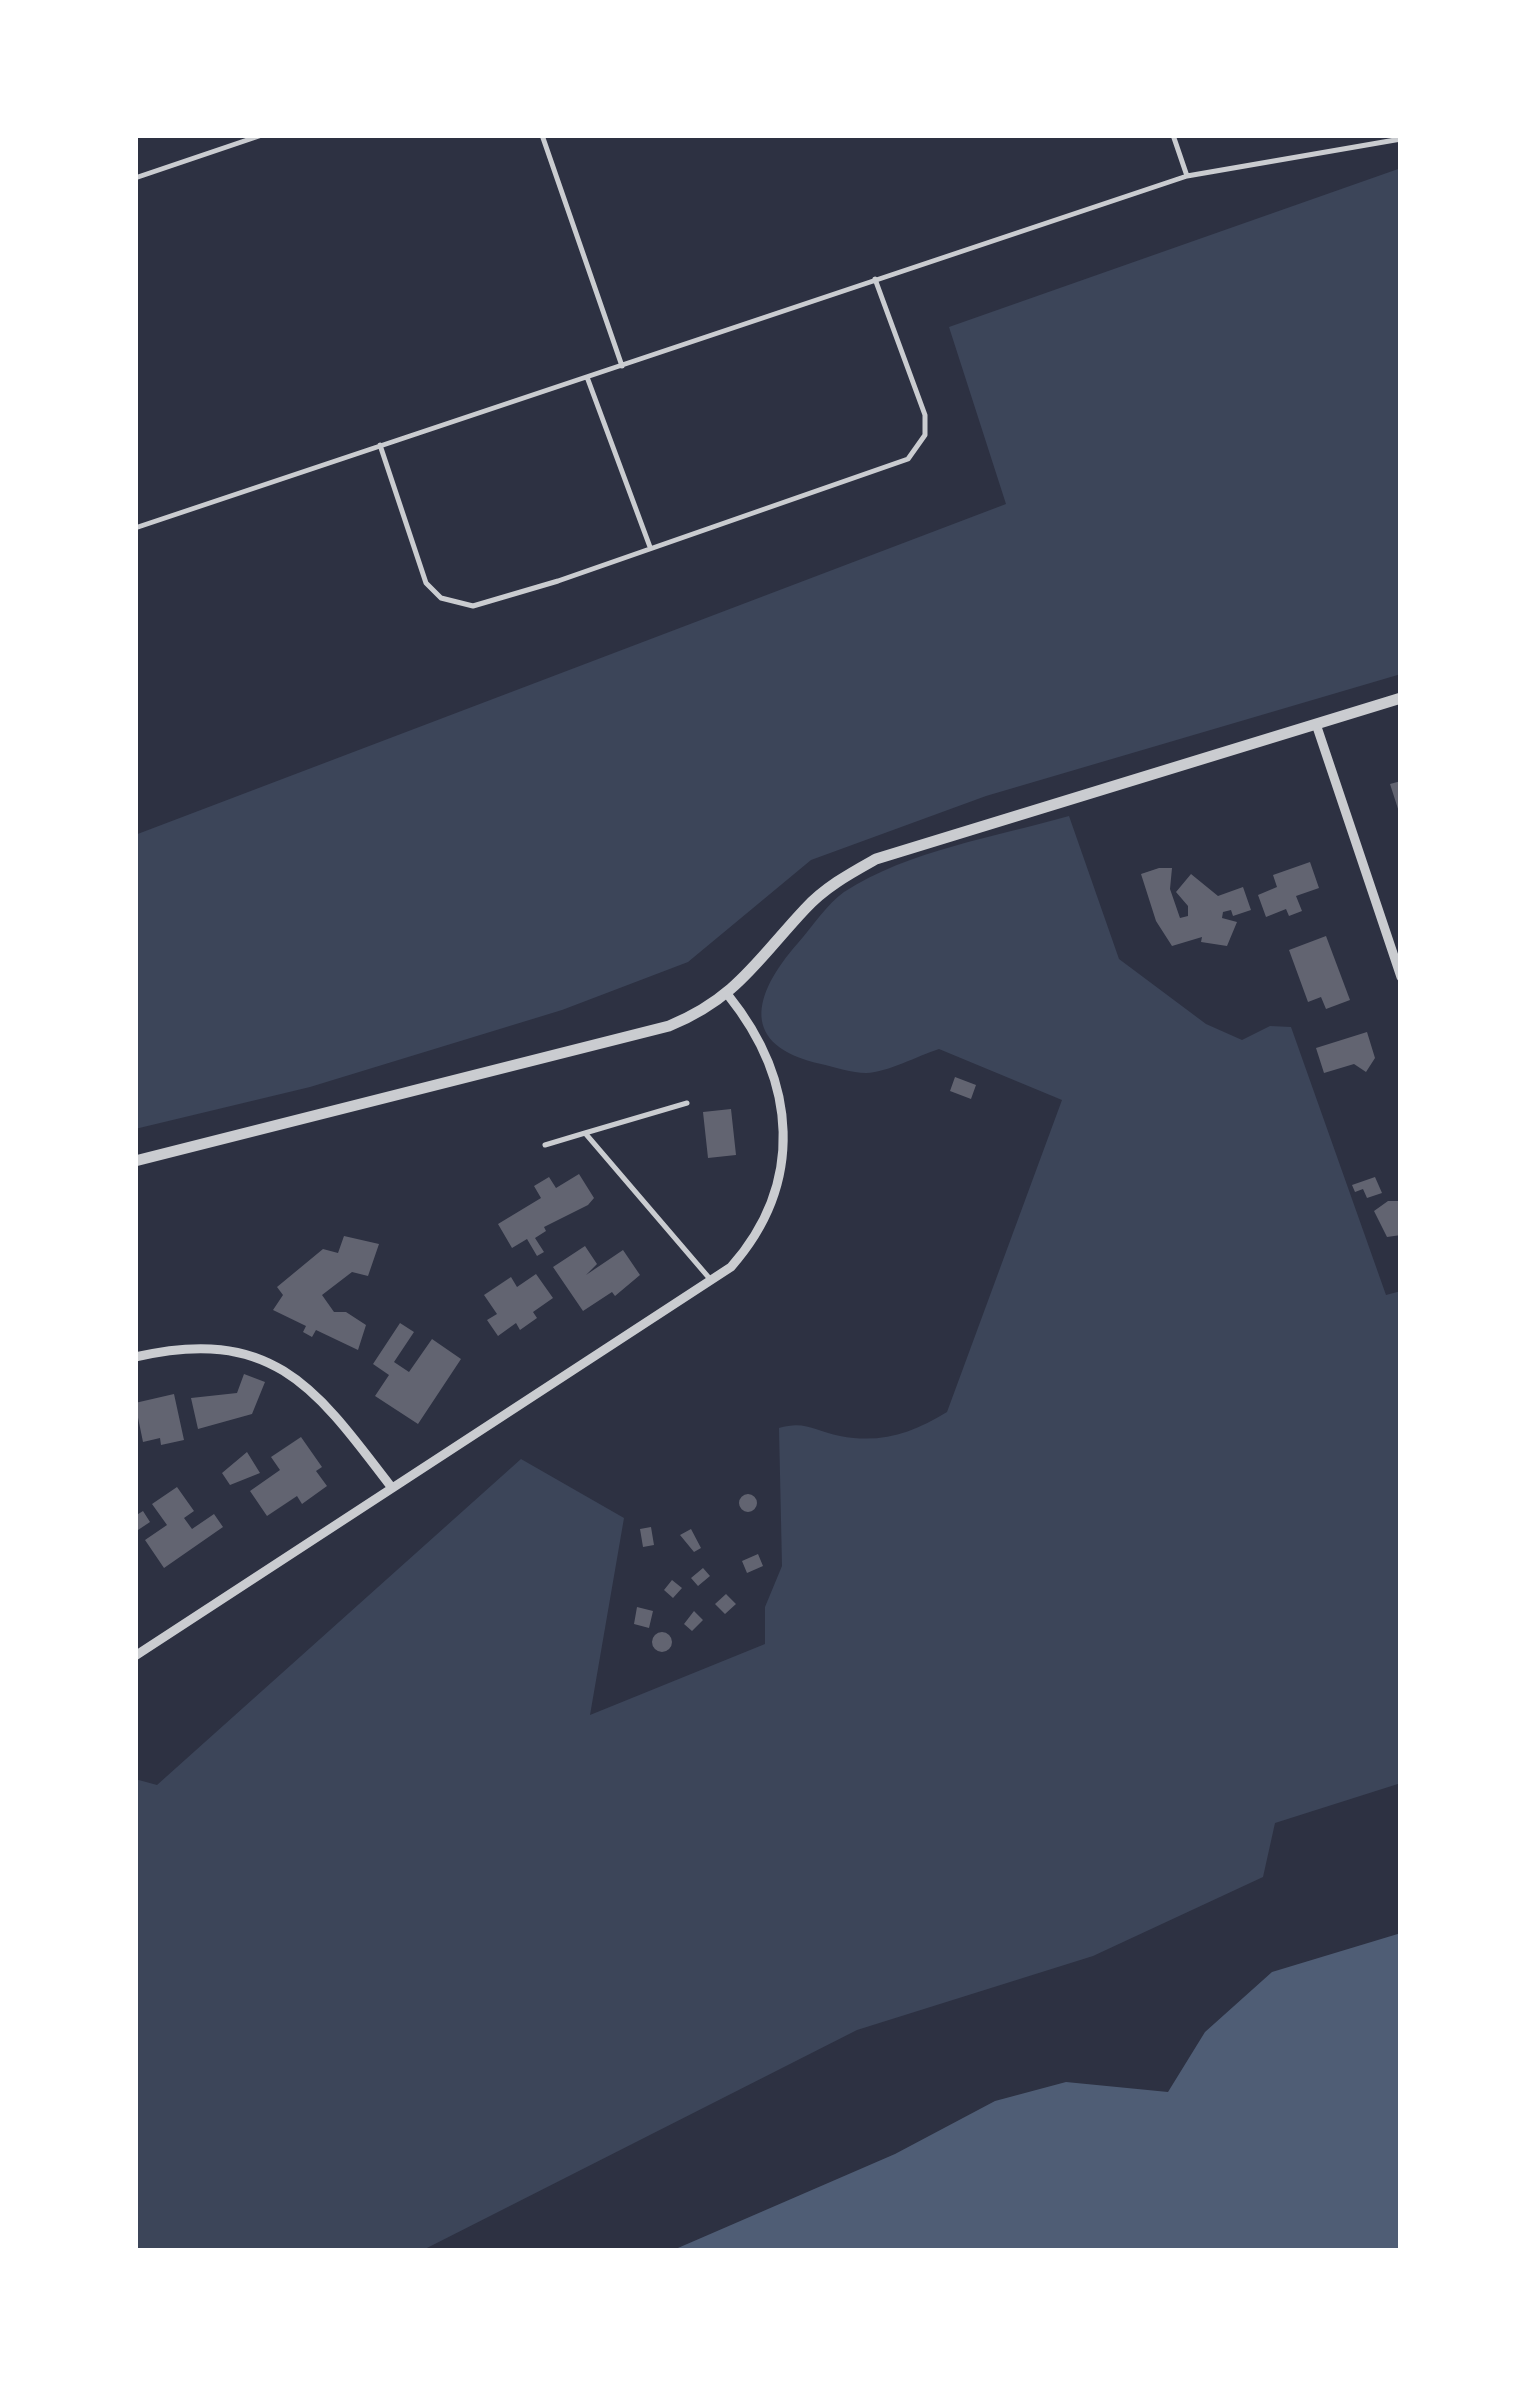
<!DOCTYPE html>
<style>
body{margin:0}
#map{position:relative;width:1536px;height:2386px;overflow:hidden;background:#2d3142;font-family:"Fira Sans",sans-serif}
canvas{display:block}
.frame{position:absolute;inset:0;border:138px solid #fff;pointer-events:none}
</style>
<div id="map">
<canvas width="1536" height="2386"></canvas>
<div class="frame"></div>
</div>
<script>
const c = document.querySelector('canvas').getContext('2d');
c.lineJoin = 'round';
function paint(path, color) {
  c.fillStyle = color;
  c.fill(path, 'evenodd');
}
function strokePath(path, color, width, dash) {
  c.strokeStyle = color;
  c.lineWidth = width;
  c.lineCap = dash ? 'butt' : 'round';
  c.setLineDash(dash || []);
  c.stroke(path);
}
const green = new Path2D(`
 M1401 168V674L986 796 811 860 688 962 562 1010 310 1087 135 1129V835L1006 504 949 327Z
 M1069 816 1119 959 1206 1024 1242 1040 1270 1026 1291 1027 1386 1295 1401 1291V1783L1275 1823 1263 1877 1093 1956 857 2030 421 2251H135V1779L157 1785 521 1459 624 1518 590 1715 765 1644V1607L782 1566 779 1428C805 1420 815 1431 840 1436 881 1444 913 1433 947 1412L1062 1100 939 1049C917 1056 889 1072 866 1073 852 1073 835 1067 821 1064 739 1046 752 995 798 943 812 927 827 904 844 892 909 850 996 837 1069 816Z`);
const water = new Path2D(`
 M1401 1933V2251H671L895 2154 995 2101 1066 2082 1168 2092 1205 2032 1272 1972Z`);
const building = new Path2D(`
 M1401 781V814L1400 815 1390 784Z
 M1310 862 1319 888 1296 896 1302 911 1289 916 1286 909 1266 917 1258 895 1277 887 1273 875Z
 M1159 868H1172L1170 889 1180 918 1188 916V906L1176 892 1191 874 1218 896 1243 887 1251 910 1233 916 1231 910 1223 912 1222 918 1237 922 1227 946 1201 942 1202 937 1172 946 1156 921 1141 874Z
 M1326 936 1350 1000 1326 1009 1321 997 1308 1002 1289 950Z
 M1367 1032 1375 1058 1366 1072 1354 1064 1324 1073 1316 1048Z
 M955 1077 976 1085 971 1099 950 1091Z
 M731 1109 736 1155 708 1158 703 1112Z
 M579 1174 594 1198 588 1205 544 1227 546 1231 535 1238 544 1252 537 1256 527 1239 512 1248 498 1224 541 1198 534 1186 549 1177 556 1188Z
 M1375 1177 1382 1193 1367 1198 1363 1189 1355 1192 1352 1185Z
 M1388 1201H1401V1235L1387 1237 1374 1211Z
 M344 1236 379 1244 368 1276 352 1272 322 1295 334 1312H346L366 1325 358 1350 316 1330 312 1337 303 1332 306 1326 273 1310 283 1295 277 1287 323 1249 338 1253Z
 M585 1246 597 1264 586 1275 623 1250 640 1275 615 1296 612 1292 583 1311 553 1267Z
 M536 1274 553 1298 533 1312 537 1318 520 1330 516 1323 498 1336 487 1320 497 1314 484 1295 511 1277 517 1287Z
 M400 1323 414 1332 394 1362 409 1372 432 1339 461 1359 418 1424 375 1396 389 1375 373 1364Z
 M244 1374 265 1382 252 1414 198 1429 191 1398 237 1393Z
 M174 1394 184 1440 161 1445 160 1438 143 1442 135 1403Z
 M301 1437 322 1467 316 1471 327 1486 302 1504 297 1496 267 1516 250 1491 280 1470 271 1457Z
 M247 1452 260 1473 230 1485 222 1473Z
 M177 1487 194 1511 184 1518 192 1529 214 1514 223 1527 164 1568 145 1540 167 1525 152 1504Z
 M739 1503a9 9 0 1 1 18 0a9 9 0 1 1-18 0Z
 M143 1511 150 1522 135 1532V1516Z
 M651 1527 654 1545 643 1547 640 1529Z
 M691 1529 701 1548 694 1552 680 1535Z
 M758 1554 763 1566 747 1573 742 1561Z
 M703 1568 710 1576 698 1586 691 1578Z
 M672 1580 682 1588 673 1598 664 1590Z
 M726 1594 736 1604 725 1614 715 1604Z
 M637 1607 653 1611 649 1628 634 1624Z
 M694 1611 703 1620 692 1631 684 1624Z
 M652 1642a10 10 0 1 1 20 0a10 10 0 1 1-20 0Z`);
const service = new Path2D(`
 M542 135 622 366
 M1187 176 1401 139
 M135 178 262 135
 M587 377 650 547
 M380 445 426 583 441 598 473 606 558 581 908 459 925 435V415L875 279
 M135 528 1187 176 1173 135
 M585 1133 687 1103
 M545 1145 585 1133 710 1279`);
const minor = new Path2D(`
 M1316 724 1401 977
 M135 1357C273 1325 316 1388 392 1488
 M135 1656 731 1267C805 1183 797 1081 728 995`);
const tertiary = new Path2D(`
 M135 1161 669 1026C736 999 758 959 805 909 825 887 851 873 876 859L1401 698`);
paint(green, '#3c4559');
paint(water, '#4f5d75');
paint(building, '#626471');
strokePath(service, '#caccd0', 5);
strokePath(minor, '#caccd0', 9);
strokePath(tertiary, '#caccd0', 11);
</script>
